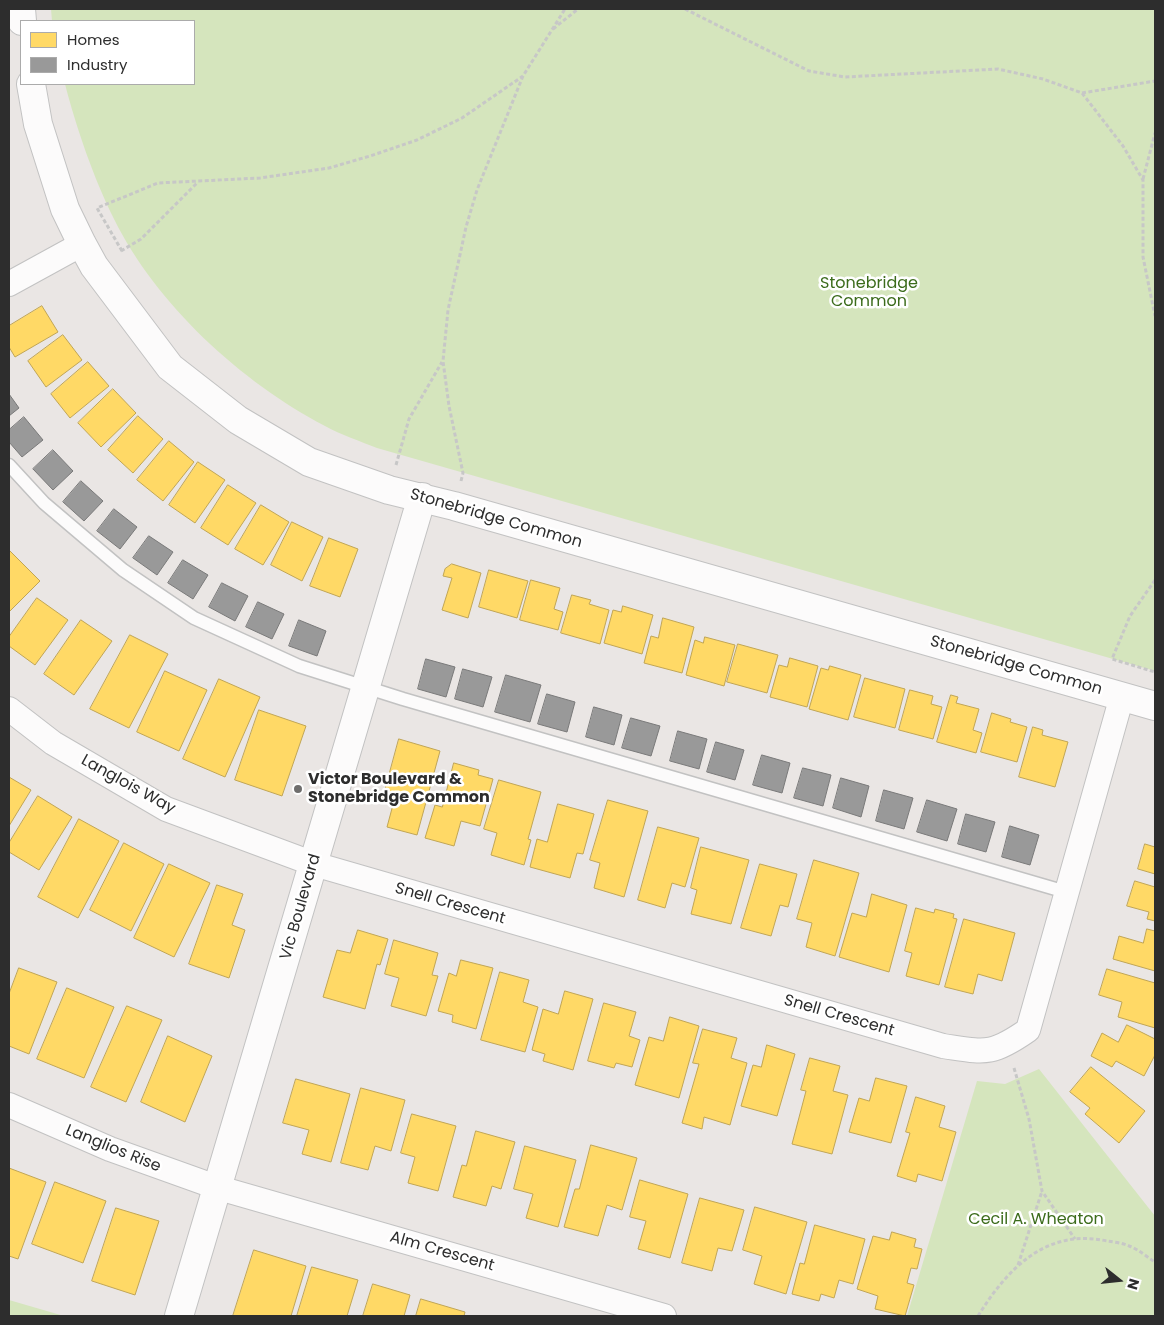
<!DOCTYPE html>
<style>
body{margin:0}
#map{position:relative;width:1164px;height:1325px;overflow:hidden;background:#eae6e4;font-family:Poppins,sans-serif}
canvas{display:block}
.frame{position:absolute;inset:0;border:10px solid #2d2d2d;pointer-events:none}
.legend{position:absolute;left:20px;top:20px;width:175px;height:65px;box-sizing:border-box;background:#fff;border:1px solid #ababab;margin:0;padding:6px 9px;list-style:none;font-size:15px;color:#2d2d2d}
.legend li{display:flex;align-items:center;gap:10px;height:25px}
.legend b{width:25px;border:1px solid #ababab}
.north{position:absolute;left:1094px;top:1255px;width:50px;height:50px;-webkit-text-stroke:4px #fff;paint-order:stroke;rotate:106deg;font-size:14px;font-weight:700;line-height:20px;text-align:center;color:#2d2d2d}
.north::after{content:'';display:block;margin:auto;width:18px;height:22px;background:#2d2d2d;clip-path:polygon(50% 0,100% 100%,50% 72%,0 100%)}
</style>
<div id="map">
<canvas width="1164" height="1325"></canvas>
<div class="frame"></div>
<ul class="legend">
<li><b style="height:14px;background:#ffd966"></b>Homes</li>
<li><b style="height:14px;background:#999"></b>Industry</li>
</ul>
<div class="north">N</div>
</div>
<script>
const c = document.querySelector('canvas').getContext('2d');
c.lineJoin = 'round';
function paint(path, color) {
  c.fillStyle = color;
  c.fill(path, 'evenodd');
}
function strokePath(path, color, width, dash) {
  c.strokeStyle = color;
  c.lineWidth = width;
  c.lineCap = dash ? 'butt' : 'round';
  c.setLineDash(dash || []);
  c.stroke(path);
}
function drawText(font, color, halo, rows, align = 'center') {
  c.font = font + ' Poppins,sans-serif';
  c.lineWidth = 5;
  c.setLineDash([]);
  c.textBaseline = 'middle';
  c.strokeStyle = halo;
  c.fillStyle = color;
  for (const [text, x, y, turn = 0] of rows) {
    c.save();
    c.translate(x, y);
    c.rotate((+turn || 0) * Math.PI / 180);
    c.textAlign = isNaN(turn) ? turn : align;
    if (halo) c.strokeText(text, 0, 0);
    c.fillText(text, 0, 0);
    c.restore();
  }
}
const green = new Path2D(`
 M51 9H1155V671L377 448C360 441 341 435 325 426 241 382 156 304 114 219 94 179 76 127 65 84H194V21H52Z
 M1039 1069 1155 1216V1316H907L977 1081 1005 1084Z
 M9 1300 64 1316H65H9Z`);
const homes = new Path2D(`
 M42 306 58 332 15 357 9 347V326Z
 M63 335 82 360 46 387 28 361Z
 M88 362 109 386 70 418 51 394Z
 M113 389 136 413 101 447 78 423Z
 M138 416 163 439 133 473 108 450Z
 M169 441 194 462 163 501 137 480Z
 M198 462 225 480 195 523 169 505Z
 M228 485 256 503 228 545 201 528Z
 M261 505 289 522 263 565 235 549Z
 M292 522 323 537 302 581 271 565Z
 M329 538 358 549 340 597 310 586Z
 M9 550 40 581 9 612Z
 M452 564 481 573 468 618 442 610 452 578 443 576 445 569Z
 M489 570 528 581 517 618 479 607Z
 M531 580 560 588 554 609 563 612 558 630 520 620Z
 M572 595 591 600 589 604 609 610 600 644 561 633Z
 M37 598 68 620 35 665 9 646V637Z
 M623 606 653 615 642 654 604 643 613 610 621 612Z
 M663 618 694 627 682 673 644 663 651 636 658 638Z
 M81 620 112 641 74 695 44 674Z
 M130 635 168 654 129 728 90 709Z
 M705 637 735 645 724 686 686 675 695 640 703 643Z
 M738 644 778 655 767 693 727 682Z
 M790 658 818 666 807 707 770 697 779 665 787 667Z
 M830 666 861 675 848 720 809 709 821 668 828 670Z
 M165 671 207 690 179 751 137 732Z
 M865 678 905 689 895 728 854 717Z
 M219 679 260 697 225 777 183 759Z
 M910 690 933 696 931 704 942 707 933 739 899 730Z
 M951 695 958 697 956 703 979 709 973 730 982 733 976 753 937 742Z
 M259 710 306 726 282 796 235 780Z
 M992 713 1011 719 1010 722 1027 727 1017 762 981 752Z
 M1033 727 1043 730 1042 735 1068 742 1055 787 1019 777Z
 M399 739 440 751 417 835 387 827 394 801 383 798Z
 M454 763 479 770 478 775 493 779 480 826 461 821 454 846 425 838 435 805 442 807Z
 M9 777 31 790 9 826Z
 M499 780 541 792 528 839 531 840 524 865 491 855 497 833 484 829Z
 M38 796 72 817 39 870 9 852V843Z
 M608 800 648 811 624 897 594 888 600 863 590 860Z
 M558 804 594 814 583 854 577 853 570 878 530 867 537 839 547 842Z
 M79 819 119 841 78 918 38 897Z
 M658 827 699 838 685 887 672 883 665 908 638 900Z
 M124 843 164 864 131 931 90 910Z
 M1145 844 1155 847V874L1138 869Z
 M701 847 749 860 731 924 691 914 697 890 691 888Z
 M814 860 859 873 835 956 806 947 812 923 797 919Z
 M169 864 210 883 174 957 134 938Z
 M760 864 797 874 788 907 780 905 771 936 741 928Z
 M1135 881 1155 887V921L1147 919 1149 912 1127 906Z
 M217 885 243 894 232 925 245 930 229 978 189 964Z
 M872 894 907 905 889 972 839 957 852 913 866 917Z
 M916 908 934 913 935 909 954 914 953 918 957 919 939 985 906 976 912 953 905 951Z
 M964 919 1015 933 1002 981 978 974 973 994 945 987Z
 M1147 929 1155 931V971L1113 959 1119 936 1143 943Z
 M358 930 388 939 380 965 377 964 365 1009 323 997 337 950 350 953Z
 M394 940 438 953 432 975 438 976 426 1016 391 1006 399 978 385 974Z
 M461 960 493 968 476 1029 452 1022 453 1015 438 1011 449 973 456 976Z
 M19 968 57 982 29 1054 9 1046V994Z
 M1107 969 1155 983V1028L1118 1017 1122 1002 1099 995Z
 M500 972 529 980 523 1002 538 1007 525 1052 481 1040Z
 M67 988 114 1007 84 1078 37 1059Z
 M565 991 593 999 573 1070 543 1061 545 1054 532 1050 543 1009 558 1014Z
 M604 1003 636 1012 629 1036 640 1040 632 1067 616 1063 614 1068 588 1061Z
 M127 1006 162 1020 126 1102 91 1087Z
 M670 1017 699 1026 679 1098 635 1085 649 1037 663 1041Z
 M1127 1025 1155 1039V1055L1144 1076 1116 1061 1112 1067 1091 1056 1102 1033 1118 1042Z
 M703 1029 737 1038 731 1058 747 1063 730 1125 704 1117 702 1129 682 1123 699 1064 693 1063Z
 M168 1036 212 1056 185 1122 141 1102Z
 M767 1045 795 1054 777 1116 741 1106 753 1065 761 1067Z
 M810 1058 840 1066 833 1091 848 1095 832 1154 792 1144 806 1091 801 1090Z
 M1091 1067 1145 1111 1119 1143 1085 1114 1090 1108 1070 1092Z
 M876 1078 907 1086 891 1143 849 1132 859 1098 869 1101Z
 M296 1079 350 1094 331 1162 302 1154 309 1130 283 1123Z
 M361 1088 405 1100 391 1151 375 1146 368 1170 341 1163Z
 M916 1097 945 1106 939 1127 956 1132 942 1181 918 1174 916 1182 897 1176 910 1133 906 1132Z
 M412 1114 456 1126 438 1191 408 1183 415 1157 401 1153Z
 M476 1131 515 1142 501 1189 492 1186 486 1206 453 1197 462 1165 466 1166Z
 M591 1145 637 1158 622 1210 607 1205 598 1236 564 1227 575 1189H579Z
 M525 1146 576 1160 558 1227 526 1218 533 1194 514 1189Z
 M9 1168 46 1182 18 1259 9 1256Z
 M640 1180 688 1194 670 1258 638 1249 646 1221 630 1217Z
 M55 1182 106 1201 83 1263 32 1244Z
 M700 1198 744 1210 732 1251 718 1248 712 1271 682 1263Z
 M755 1207 807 1222 786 1294 754 1284 762 1256 743 1250Z
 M116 1208 159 1221 135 1295 92 1281Z
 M815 1225 865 1239 853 1284 839 1280 834 1298 821 1294 819 1301 792 1294 800 1263 804 1264Z
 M892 1232 916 1239 914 1247 922 1249 917 1269 911 1268 907 1283 914 1285 905 1316 875 1309 878 1296 857 1289 873 1236 889 1240Z
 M254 1250 306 1266 291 1316H233Z
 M312 1267 358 1280 347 1316H297Z
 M373 1284 410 1295 404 1316H363Z
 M421 1299 465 1312 464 1316H416Z`);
const industry = new Path2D(`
 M9 394 19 408 9 416Z
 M24 417 43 440 22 457 9 442V430Z
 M53 450 73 471 53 490 33 469Z
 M81 481 103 501 84 521 63 502Z
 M114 509 137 527 120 549 97 531Z
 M149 536 173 552 157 575 133 558Z
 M183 560 208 575 193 599 168 583Z
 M222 583 248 596 235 621 209 607Z
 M258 602 284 614 272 639 246 627Z
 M299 620 326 631 317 656 289 646Z
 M426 659 455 667 446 697 418 689Z
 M463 669 492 677 483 707 455 699Z
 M506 675 541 685 530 722 495 712Z
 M547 694 575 702 567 732 538 724Z
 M594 707 622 715 614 745 586 737Z
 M631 718 660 726 651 756 622 748Z
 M678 731 707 739 699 769 670 761Z
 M716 742 744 750 735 780 707 772Z
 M762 755 790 763 782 793 753 785Z
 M803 768 831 775 823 806 794 798Z
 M841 778 869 786 861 817 833 808Z
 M884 790 913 798 904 829 876 821Z
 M927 800 957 809 947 841 917 832Z
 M966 814 995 822 986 852 958 844Z
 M1010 826 1039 835 1030 865 1002 857Z`);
const path = new Path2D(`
 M685 9 809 71 845 77 998 69 1043 79 1082 93 1123 146 1143 180V257L1155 316
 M553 29 578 9
 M1082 93 1155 81
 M1143 179 1155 133
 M121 251 141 239 198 182
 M122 251 97 208 158 183 260 178 329 168 370 156 417 140 462 118 523 76
 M396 465 409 419 442 362
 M461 481 463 473 449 406 443 361 448 310 466 227 477 190 523 76 565 9
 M1155 580 1130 616 1112 659 1155 672
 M1014 1068 1029 1119 1042 1191 1075 1239
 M1018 1265 1042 1191
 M978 1316C1008 1268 1046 1228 1107 1241 1114 1242 1123 1243 1129 1246 1138 1249 1147 1257 1155 1262`);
const service = new Path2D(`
 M9 465 44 503 123 570 194 618 299 666 403 699 1066 892`);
const minor = new Path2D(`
 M9 284 82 244
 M9 709 53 743 166 809 314 864 943 1046C985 1052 991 1056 1028 1030L1122 696
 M9 1105 110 1149 219 1188 664 1316`);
const tertiary = new Path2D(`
 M21 9 22 21
 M31 84 38 124 65 209 82 244 94 266 170 367 238 420 309 462 389 490 454 506 1155 706
 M179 1316 422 497`);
const markers = [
 [298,789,5,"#6f6e6d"]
];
const parkNames = [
 ["Stonebridge",869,284],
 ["Common",869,302],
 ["Cecil A. Wheaton",1036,1220]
];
const streetNames = [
 ["Stonebridge Common",496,519,16],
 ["Stonebridge Common",1016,666,16],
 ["Langlois Way",128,785,29],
 ["Snell Crescent",450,904,16],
 ["Vic Boulevard",301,907,-74],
 ["Snell Crescent",839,1016,16],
 ["Langlios Rise",113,1149,22],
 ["Alm Crescent",442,1252,16]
];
const poiNames = [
 ["Victor Boulevard &",308,780],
 ["Stonebridge Common",308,798]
];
paint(green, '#d5e5bd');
paint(homes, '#ffd966');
strokePath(homes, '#c0a555', 1);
paint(industry, '#999');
strokePath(industry, '#797979', 1);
strokePath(service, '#c2c2c2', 15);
strokePath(minor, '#c2c2c2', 26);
strokePath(tertiary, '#c2c2c2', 30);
strokePath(path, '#c7c7c7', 3, [4, 2.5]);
strokePath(service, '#fcfbfb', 12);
strokePath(minor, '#fcfbfb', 24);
strokePath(tertiary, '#fcfbfb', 28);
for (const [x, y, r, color] of markers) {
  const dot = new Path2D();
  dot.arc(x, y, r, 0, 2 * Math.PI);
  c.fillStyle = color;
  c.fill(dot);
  strokePath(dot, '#fff', 2);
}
drawText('16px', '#3c6c1c', '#fff', parkNames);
drawText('16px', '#2d2d2d', '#fff', streetNames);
drawText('bold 16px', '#2d2d2d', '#fff', poiNames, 'left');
</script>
